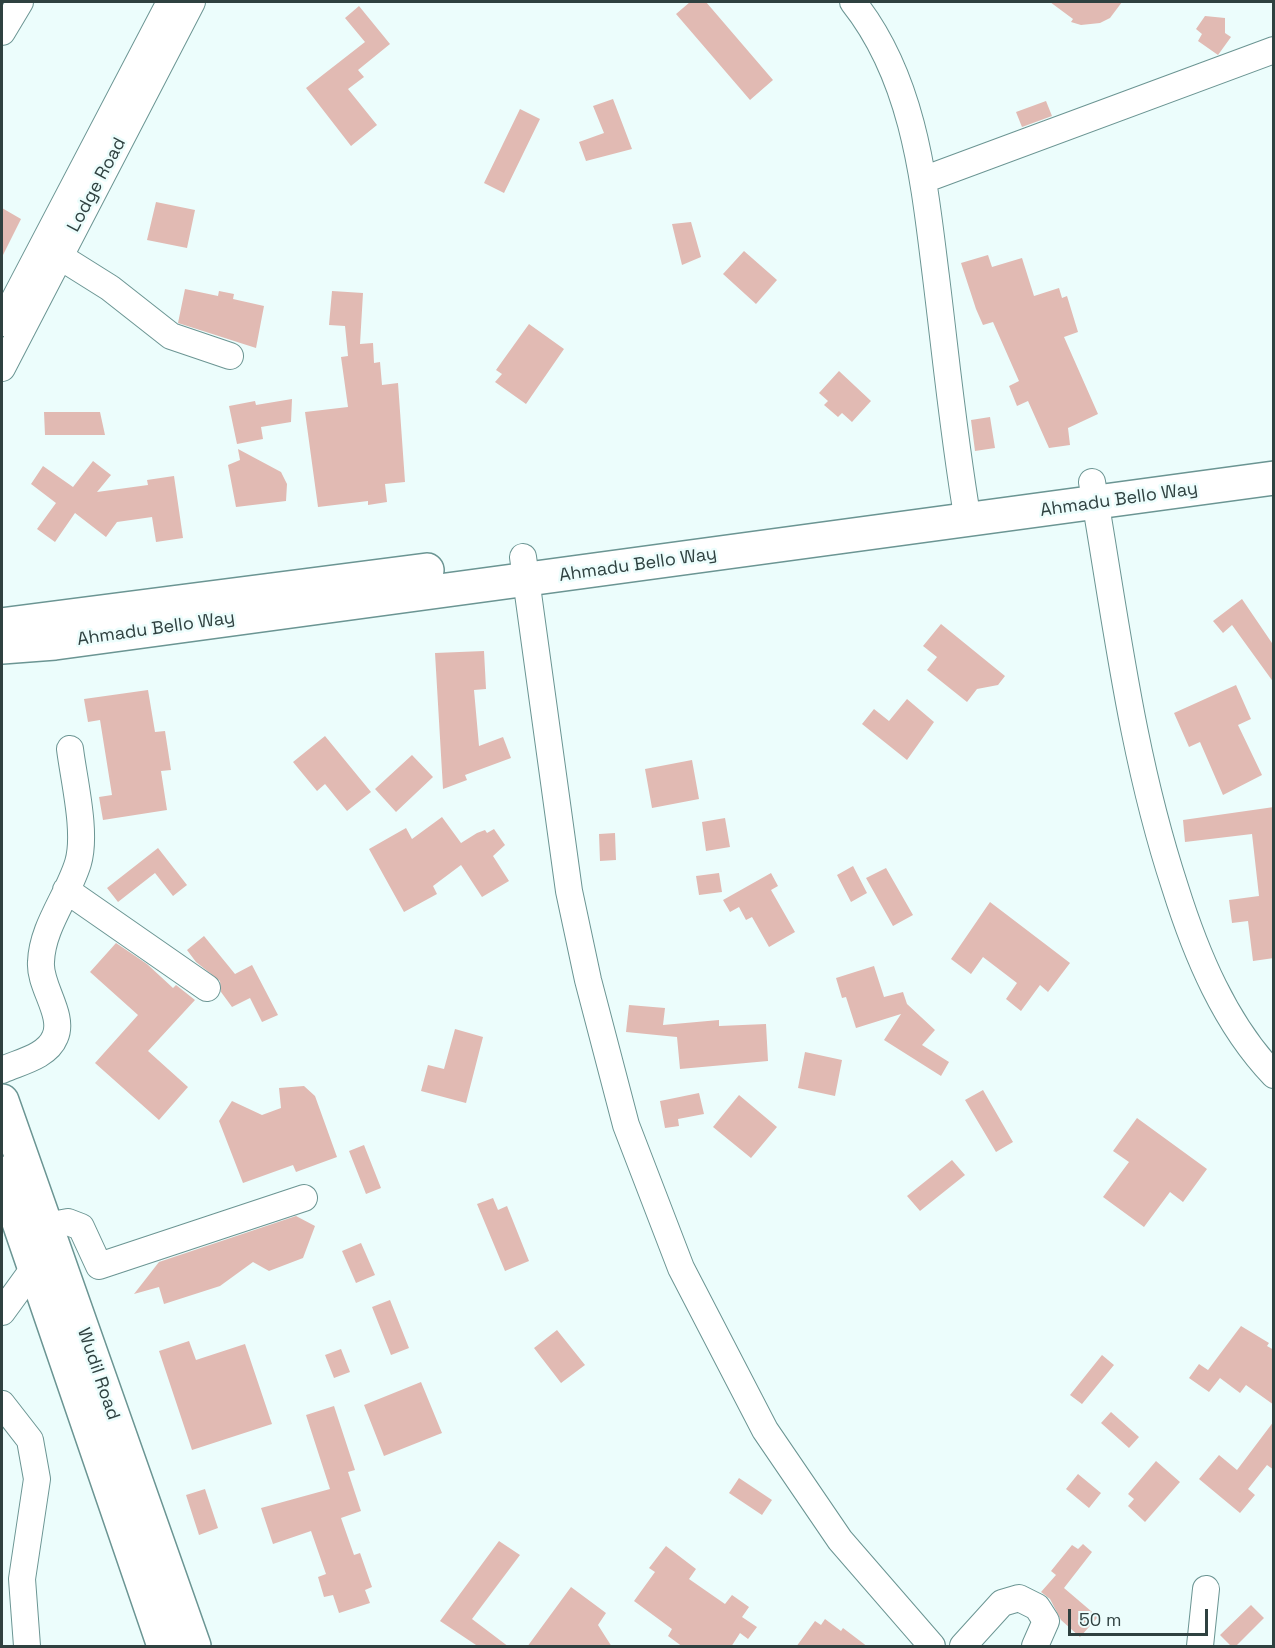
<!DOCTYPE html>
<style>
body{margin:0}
#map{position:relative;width:1275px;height:1648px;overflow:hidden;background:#ecfdfc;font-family:"Space Grotesk",sans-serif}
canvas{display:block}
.frame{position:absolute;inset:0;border:3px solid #2f4140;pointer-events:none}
.scale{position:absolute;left:1068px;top:1609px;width:140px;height:27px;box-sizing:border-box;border:3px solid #2f4140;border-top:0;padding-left:8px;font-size:18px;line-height:21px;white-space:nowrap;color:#2f4140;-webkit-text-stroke:4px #ecfdfc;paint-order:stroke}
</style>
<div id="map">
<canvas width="1275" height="1648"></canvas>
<div class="frame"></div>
<div class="scale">50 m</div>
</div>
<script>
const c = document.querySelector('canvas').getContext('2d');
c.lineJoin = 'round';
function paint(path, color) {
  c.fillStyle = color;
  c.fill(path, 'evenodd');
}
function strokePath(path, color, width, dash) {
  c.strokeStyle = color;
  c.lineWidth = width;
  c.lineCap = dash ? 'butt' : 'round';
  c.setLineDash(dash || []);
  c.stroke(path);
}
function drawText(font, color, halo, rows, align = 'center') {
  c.font = font + ' "Space Grotesk",sans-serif';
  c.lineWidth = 5;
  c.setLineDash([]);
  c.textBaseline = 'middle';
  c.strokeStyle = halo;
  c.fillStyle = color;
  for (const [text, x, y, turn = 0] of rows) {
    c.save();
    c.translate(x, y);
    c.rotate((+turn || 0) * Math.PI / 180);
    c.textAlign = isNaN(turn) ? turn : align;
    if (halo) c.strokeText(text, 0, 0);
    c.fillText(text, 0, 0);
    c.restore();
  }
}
const building = new Path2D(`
 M690 2H706L773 80 750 100 676 14Z
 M1050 2H1122L1110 18 1100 23 1081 25 1071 22 1073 19Z
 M359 6 390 44 358 70 364 77 348 89 377 125 351 146 306 88 365 42 345 18Z
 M1205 16 1225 18V33L1231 37 1218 55 1198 41 1202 34 1196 29Z
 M613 99 632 149 586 161 579 142 604 133 593 106Z
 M1046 101 1052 116 1022 127 1016 112Z
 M520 109 540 119 504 193 484 183Z
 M156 202 195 210 187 248 147 240Z
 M2 208 21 219 2 257Z
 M691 222 701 257 682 265 672 224Z
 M744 251 777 280 756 304 723 274Z
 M988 255 992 267 1022 258 1034 296 1059 288 1062 298 1067 296 1078 332 1064 337 1098 414 1068 428 1070 445 1049 448 1028 401 1017 406 1009 386 1019 381 993 322 983 325 976 309 961 263Z
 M185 289 218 296 219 291 234 294 233 299 264 306 256 348 178 323Z
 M332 291 363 293 360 344 373 343 374 363 380 362 382 385 398 383 405 482 385 484 387 502 368 505V501L318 507 305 412 348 407 341 357 348 356 345 326 329 325Z
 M529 324 564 349 526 404 495 382 502 374 496 370Z
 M839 371 871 401 852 422 842 413 838 417 824 405 828 401 819 393Z
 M292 399 291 422 261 427 263 439 237 444 229 406 255 401 256 405Z
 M44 412H100L105 435H45Z
 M990 417 995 448 975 451 971 420Z
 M238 449 281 472 287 484 286 501 236 507 228 465 240 460Z
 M93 461 111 475 97 492 148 485 147 480 174 476 183 538 156 542 152 517 117 522 106 537 75 513 55 542 37 529 56 503 31 484 43 466 73 487Z
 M1242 599 1274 646V683L1232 625 1223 633 1213 621Z
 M941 624 1005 676 998 685 977 689 967 702 927 670 937 657 923 646Z
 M484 651 486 689 474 690 479 746 503 737 511 758 465 775 467 780 443 789 435 653Z
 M1236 685 1251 719 1238 725 1262 775 1223 795 1200 742 1189 747 1174 713Z
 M148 690 155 732 165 731 171 770 161 771 167 810 103 820 99 797 112 795 100 720 88 722 84 699Z
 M907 699 934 722 907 760 862 724 874 709 889 721Z
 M325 736 371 792 347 811 325 784 317 791 293 762Z
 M412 755 433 777 396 812 375 789Z
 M692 760 699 799 652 808 645 769Z
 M1274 807V958L1253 961 1248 921 1232 923 1229 900 1259 896 1252 834 1185 842 1183 820Z
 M442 817 461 843 477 833 485 830 487 833 494 829 505 845 493 856 509 881 482 897 461 865 433 886 437 894 404 912 369 849 406 828 412 839Z
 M725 818 730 847 706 851 702 822Z
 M615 833 616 860 600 861 599 834Z
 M158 848 187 885 173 896 155 873 118 902 107 888Z
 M853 866 867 893 851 902 837 875Z
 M886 868 913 915 893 926 866 878Z
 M719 873 722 892 699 895 696 876Z
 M771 873 778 886 771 890 795 932 769 947 752 917 746 920 739 907 730 912 723 900Z
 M990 902 1070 963 1048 992 1040 985 1021 1011 1006 999 1017 983 983 957 971 974 951 959Z
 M204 936 235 974 252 965 278 1015 262 1022 250 998 232 1007 221 992 220 981 196 962 187 950Z
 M116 943 147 964 173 988 176 985 195 1000 148 1051 188 1087 159 1120 95 1063 138 1015 90 972Z
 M874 966 884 997 903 992 907 1004 935 1030 922 1045 949 1062 941 1076 884 1040 901 1014 856 1028 846 997 842 998 836 978Z
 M629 1005 665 1008 663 1025 719 1020V1026L766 1024 768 1061 680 1069 677 1037 626 1032Z
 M455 1029 483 1037 466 1103 421 1091 428 1065 444 1069Z
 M805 1052 842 1060 835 1096 798 1088Z
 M304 1086 315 1096 337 1157 296 1172 293 1165 243 1183 219 1121 232 1101 262 1115 281 1108 279 1088Z
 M983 1090 1013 1142 996 1152 965 1100Z
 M699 1093 704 1114 678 1119 679 1126 665 1128 660 1101Z
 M739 1095 777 1127 751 1158 713 1127Z
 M1137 1118 1207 1169 1183 1202 1170 1192 1144 1227 1103 1197 1129 1162 1113 1151Z
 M364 1145 381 1188 366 1194 349 1151Z
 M952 1160 965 1175 920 1211 907 1196Z
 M493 1198 498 1210 507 1206 529 1261 505 1271 477 1204Z
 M296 1216 315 1226 303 1258 269 1271 253 1262 220 1286 164 1304 159 1287 134 1294 159 1262Z
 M361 1243 375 1275 356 1283 342 1251Z
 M390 1300 409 1348 391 1355 372 1307Z
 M1241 1326 1269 1343 1267 1346 1274 1350V1405L1246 1385 1240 1393 1220 1378 1209 1392 1189 1378 1199 1364 1208 1370Z
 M557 1330 585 1365 561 1383 534 1348Z
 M189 1341 196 1360 245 1344 272 1424 192 1450 159 1351Z
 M341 1349 350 1372 334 1378 325 1355Z
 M1102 1355 1114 1365 1082 1404 1070 1395Z
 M421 1382 442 1433 384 1456 364 1405Z
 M334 1406 355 1470 348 1472 361 1511 341 1518 354 1555 360 1553 372 1587 365 1590 370 1603 339 1613 333 1595 324 1597 318 1577 326 1574 311 1531 273 1544 261 1508 330 1489 306 1415Z
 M1111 1412 1139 1437 1129 1448 1101 1423Z
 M1274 1421V1470L1267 1465 1248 1489 1255 1495 1240 1513 1199 1479 1219 1455 1237 1470Z
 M1156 1461 1180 1482 1145 1522 1128 1506 1134 1499 1128 1494Z
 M1078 1474 1101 1493 1089 1508 1066 1489Z
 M739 1478 772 1500 762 1515 729 1493Z
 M205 1489 218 1528 199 1535 186 1495Z
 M499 1541 520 1555 472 1619 509 1647H479L440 1621Z
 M1083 1544 1092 1552 1064 1588 1098 1617 1080 1637 1061 1620 1050 1599 1041 1592 1056 1575 1051 1571 1072 1545 1078 1549Z
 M666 1546 696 1569 689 1579 725 1604 732 1595 749 1607 742 1617 757 1627 748 1639 740 1633 731 1647H683L668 1636 672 1629 634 1601 655 1572 649 1568Z
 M571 1587 606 1613 598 1625 612 1647H527Z
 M1251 1605 1264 1618 1235 1647H1232L1220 1635Z
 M825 1619 841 1631 843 1628 868 1647H796L815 1621 821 1625Z`);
const minor = new Path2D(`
 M853 2C915 80 924 182 936 277 946 358 954 440 968 521
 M2 32 20 2
 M923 180 1274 50
 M59 256 110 288 171 336 230 356
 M2 323 170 2
 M2 368 192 2
 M1092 482C1116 620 1131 753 1175 887 1196 954 1225 1024 1274 1075
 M523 557 569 891 588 980 626 1125 681 1268 765 1430 840 1540 932 1646
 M66 890 207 988
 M2 1070C19 1062 47 1057 55 1037 65 1015 39 986 41 962 42 927 68 896 78 863 87 833 74 781 70 749
 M46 1226 68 1222 81 1227 99 1266 304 1198
 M2 1312 34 1268
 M2 1404 30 1440 37 1479 22 1579 27 1646
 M963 1646 1002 1603 1019 1598 1037 1607 1046 1621 1035 1646
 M1200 1646 1206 1589`);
const major = new Path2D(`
 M2 625 427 570
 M2 647 55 643 1274 478
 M2 1101 194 1646
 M2 1173 164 1646`);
const streetNames = [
 ["Lodge Road",97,185,-62],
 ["Ahmadu Bello Way",1119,500,-8],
 ["Ahmadu Bello Way",638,565,-8],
 ["Ahmadu Bello Way",156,629,-8],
 ["Wudil Road",98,1374,71]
];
paint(building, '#e1bab3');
strokePath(minor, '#6b9593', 28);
strokePath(major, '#6b9593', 36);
strokePath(minor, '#fff', 26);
strokePath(major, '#fff', 33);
drawText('18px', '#2f4140', '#ecfdfc', streetNames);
</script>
